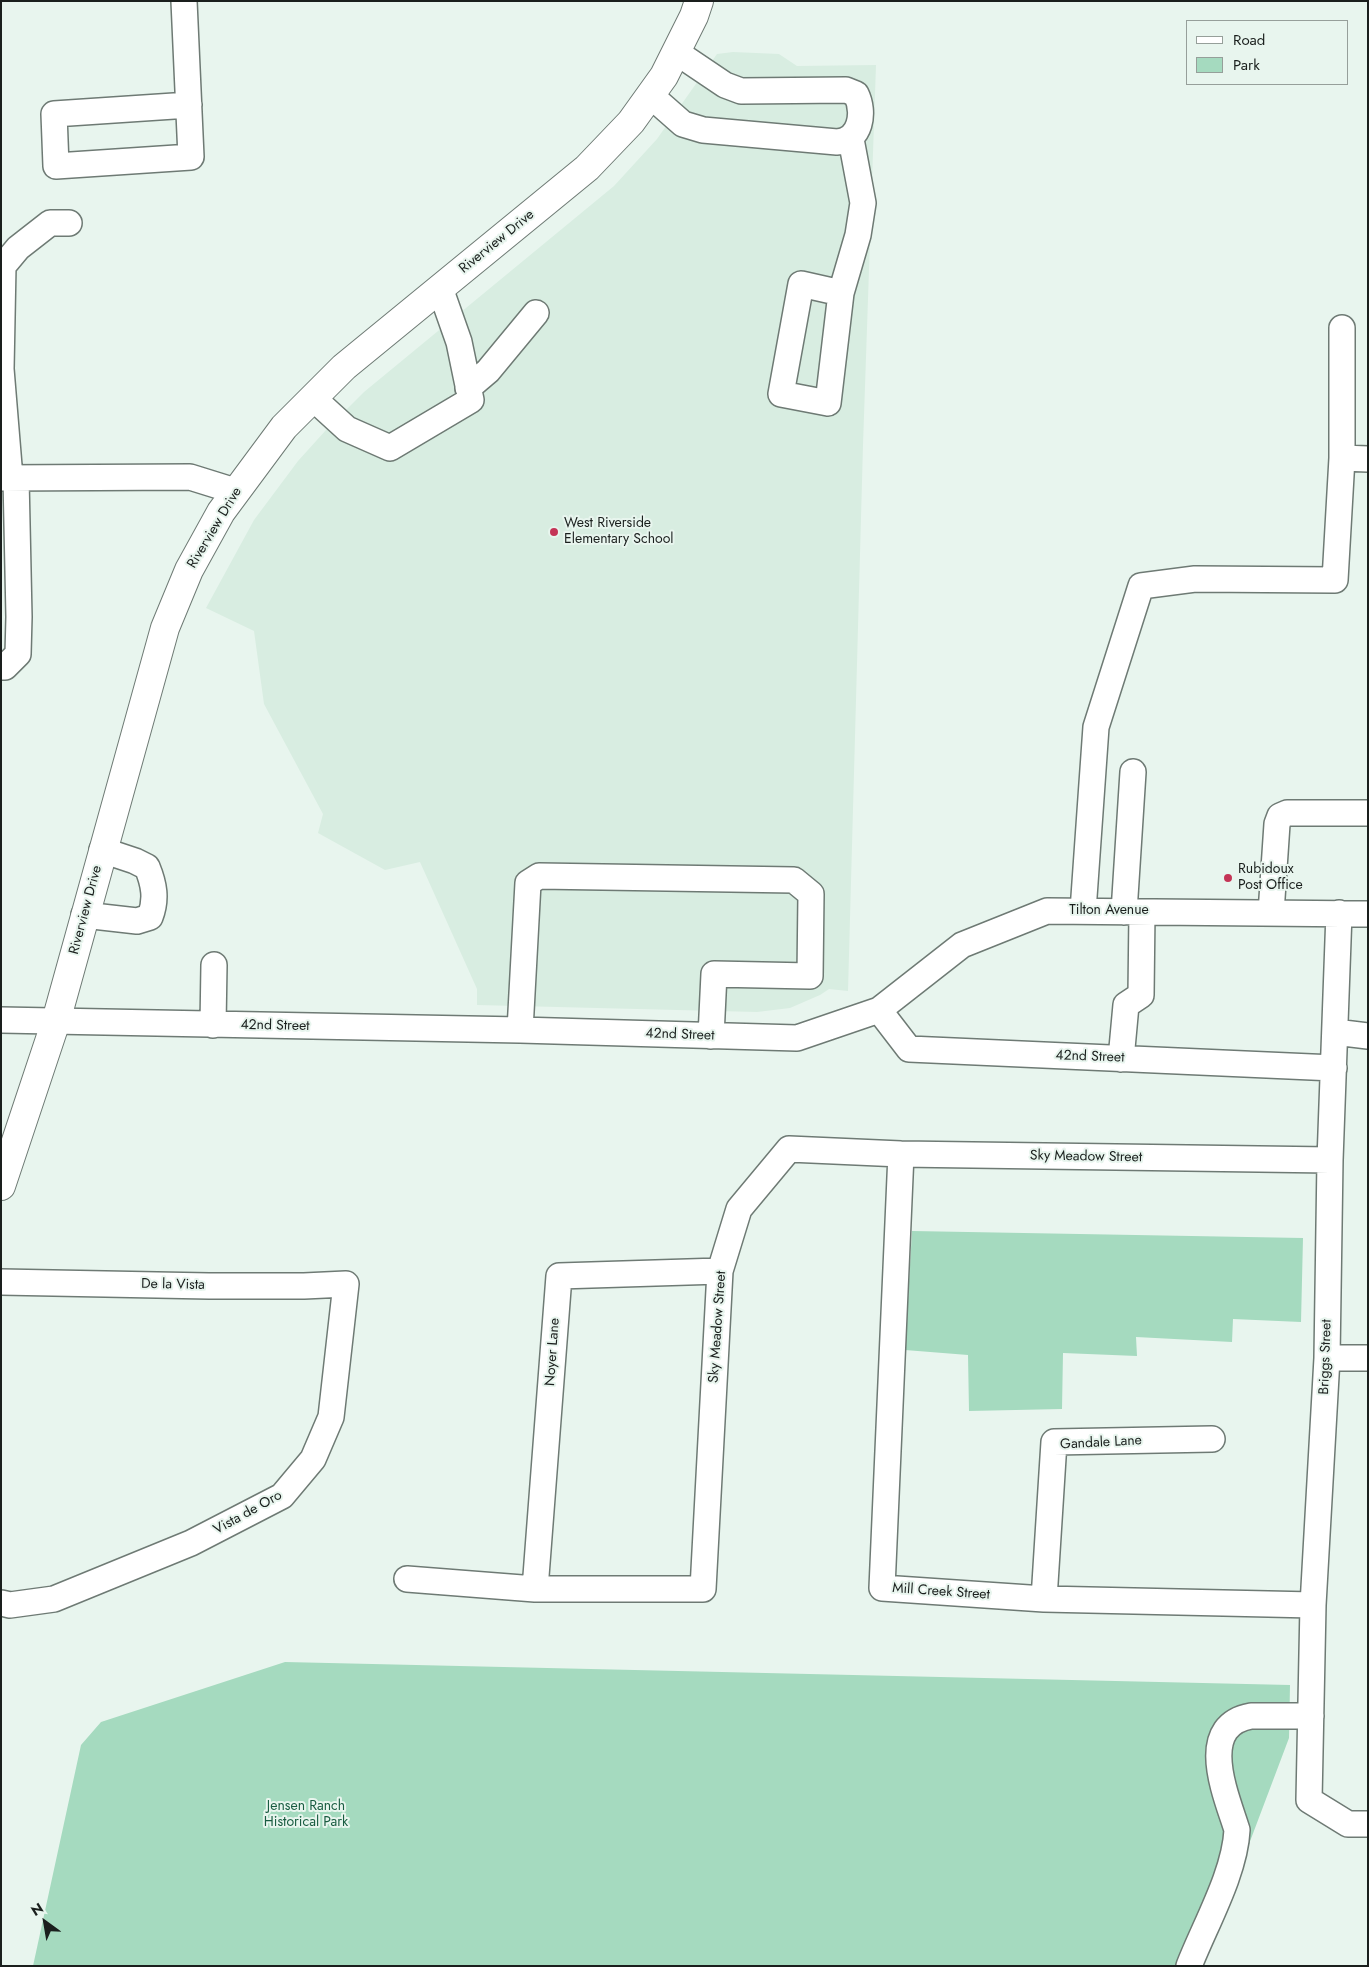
<!DOCTYPE html>
<style>
body{margin:0}
#map{position:relative;width:1369px;height:1967px;overflow:hidden;background:#e8f5ee;font-family:Jost,sans-serif}
canvas{display:block}
.frame{position:absolute;inset:0;border:2px solid #1a1f1d;pointer-events:none}
.legend{position:absolute;left:1186px;top:20px;width:162px;height:65px;box-sizing:border-box;background:#e8f5ee;border:1px solid #969f9a;margin:0;padding:6px 9px;list-style:none;font-size:15px;color:#1a1f1d}
.legend li{display:flex;align-items:center;gap:10px;height:25px}
.legend b{width:25px;border:1px solid #969f9a}
.north{position:absolute;left:20px;top:1897px;width:50px;height:50px;-webkit-text-stroke:4px #e8f5ee;paint-order:stroke;rotate:328deg;font-size:14px;font-weight:700;line-height:20px;text-align:center;color:#1a1f1d}
.north::after{content:'';display:block;margin:auto;width:18px;height:22px;background:#1a1f1d;clip-path:polygon(50% 0,100% 100%,50% 72%,0 100%)}
</style>
<div id="map">
<canvas width="1369" height="1967"></canvas>
<div class="frame"></div>
<ul class="legend">
<li><b style="height:6px;background:#fff"></b>Road</li>
<li><b style="height:14px;background:#a5dabf"></b>Park</li>
</ul>
<div class="north">N</div>
</div>
<script>
const c = document.querySelector('canvas').getContext('2d');
c.lineJoin = 'round';
function paint(path, color) {
  c.fillStyle = color;
  c.fill(path, 'evenodd');
}
function strokePath(path, color, width, dash) {
  c.strokeStyle = color;
  c.lineWidth = width;
  c.lineCap = dash ? 'butt' : 'round';
  c.setLineDash(dash || []);
  c.stroke(path);
}
function drawText(font, color, halo, rows, align = 'center') {
  c.font = font + ' Jost,sans-serif';
  c.lineWidth = 4;
  c.setLineDash([]);
  c.textBaseline = 'middle';
  c.strokeStyle = halo;
  c.fillStyle = color;
  for (const [text, x, y, turn = 0] of rows) {
    c.save();
    c.translate(x, y);
    c.rotate((+turn || 0) * Math.PI / 180);
    c.textAlign = isNaN(turn) ? turn : align;
    if (halo) c.strokeText(text, 0, 0);
    c.fillText(text, 0, 0);
    c.restore();
  }
}
const built = new Path2D(`
 M733 52 779 54 797 66 876 65 863 445 848 991 829 989 820 995 790 1008 757 1012 477 1005V989L420 862 385 870 318 833 323 814 264 704 254 631 206 608 254 520 298 461 326 430 364 392 614 186 657 139 717 54Z`);
const green = new Path2D(`
 M912 1231 1303 1238 1301 1322 1233 1319 1232 1342 1136 1337 1137 1356 1063 1353 1062 1409 969 1411 968 1355 905 1350Z
 M285 1662 1290 1685 1289 1738 1203 1966H33L81 1745 101 1722Z`);
const minor = new Path2D(`
 M184 1 191 157 56 166 54 114 189 105
 M650 95 683 124 703 130 837 142C861 141 865 112 856 94L846 90 741 91 725 85 676 52
 M841 293 828 403 781 394 801 284 841 293 858 235 863 203 851 139
 M1342 328V458L1368 459
 M1 369 3 266 18 248 50 223H69
 M1 369 10 478
 M468 388 488 371 536 313
 M313 398 347 429 390 448 471 400 459 342 440 288
 M1 478 190 477 235 491
 M1 667H5L18 654 19 617 16 478
 M1083 911 1096 727 1141 586 1195 579 1335 580 1342 458
 M1124 912 1133 772
 M1271 913 1277 824 1280 816 1287 813H1368
 M1339 913 1330 1160 1327 1358 1313 1605 1309 1800 1348 1824H1368
 M84 915 137 921 150 917C157 899 154 884 147 867L135 861 102 850
 M879 1010 909 1049 1334 1068
 M1 1020 520 1030 797 1038 879 1010 962 945 1047 911 1368 914
 M213 1025 214 965
 M520 1030 528 883 539 876 794 880 811 894 810 976 714 974 711 1036
 M1335 1032 1368 1036
 M1121 1059 1126 1005 1141 995 1142 912
 M901 1154 882 1588 1044 1599 1313 1605
 M1 1282 209 1286H304L346 1284 331 1417 313 1459 282 1496 191 1543 54 1599 10 1605 1 1603
 M1327 1358H1368
 M407 1579 535 1589H703L720 1271 739 1209 789 1149 901 1154 1330 1160
 M535 1589 559 1276 720 1271
 M1044 1599 1054 1442 1212 1439
 M1189 1966C1205 1925 1235 1873 1237 1830 1227 1797 1195 1726 1251 1716H1311`);
const major = new Path2D(`
 M1 1186 56 1021 165 628 189 570 221 512 284 427 344 367 587 168 631 122 664 76 694 16 699 1`);
const markers = [
 [554,532,5,"#c43456"],
 [1228,878,5,"#c43456"]
];
const streetNames = [
 ["Riverview Drive",497,242,-39],
 ["Riverview Drive",215,528,-59],
 ["Riverview Drive",86,910,-75],
 ["Tilton Avenue",1109,911],
 ["42nd Street",275,1026,1],
 ["42nd Street",680,1035,2],
 ["42nd Street",1090,1057,2],
 ["Sky Meadow Street",1086,1157,1],
 ["De la Vista",173,1285,1],
 ["Sky Meadow Street",718,1327,-86],
 ["Noyer Lane",553,1352,-86],
 ["Briggs Street",1326,1357,-88],
 ["Gandale Lane",1101,1443,-3],
 ["Vista de Oro",248,1513,-29],
 ["Mill Creek Street",941,1592,4]
];
const poiNames = [
 ["West Riverside",564,524],
 ["Elementary School",564,540],
 ["Rubidoux",1238,870],
 ["Post Office",1238,886]
];
const parkNames = [
 ["Jensen Ranch",306,1807],
 ["Historical Park",306,1823]
];
paint(built, '#d8ede1');
paint(green, '#a5dabf');
strokePath(minor, '#6e7a74', 28);
strokePath(major, '#6e7a74', 30);
strokePath(minor, '#fff', 25);
strokePath(major, '#fff', 28);
for (const [x, y, r, color] of markers) {
  const dot = new Path2D();
  dot.arc(x, y, r, 0, 2 * Math.PI);
  c.fillStyle = color;
  c.fill(dot);
  strokePath(dot, '#e8f5ee', 2);
}
drawText('14px', '#1a1f1d', '#e8f5ee', streetNames);
drawText('14px', '#1a1f1d', '#e8f5ee', poiNames, 'left');
drawText('14px', '#195c41', '#e8f5ee', parkNames);
</script>
